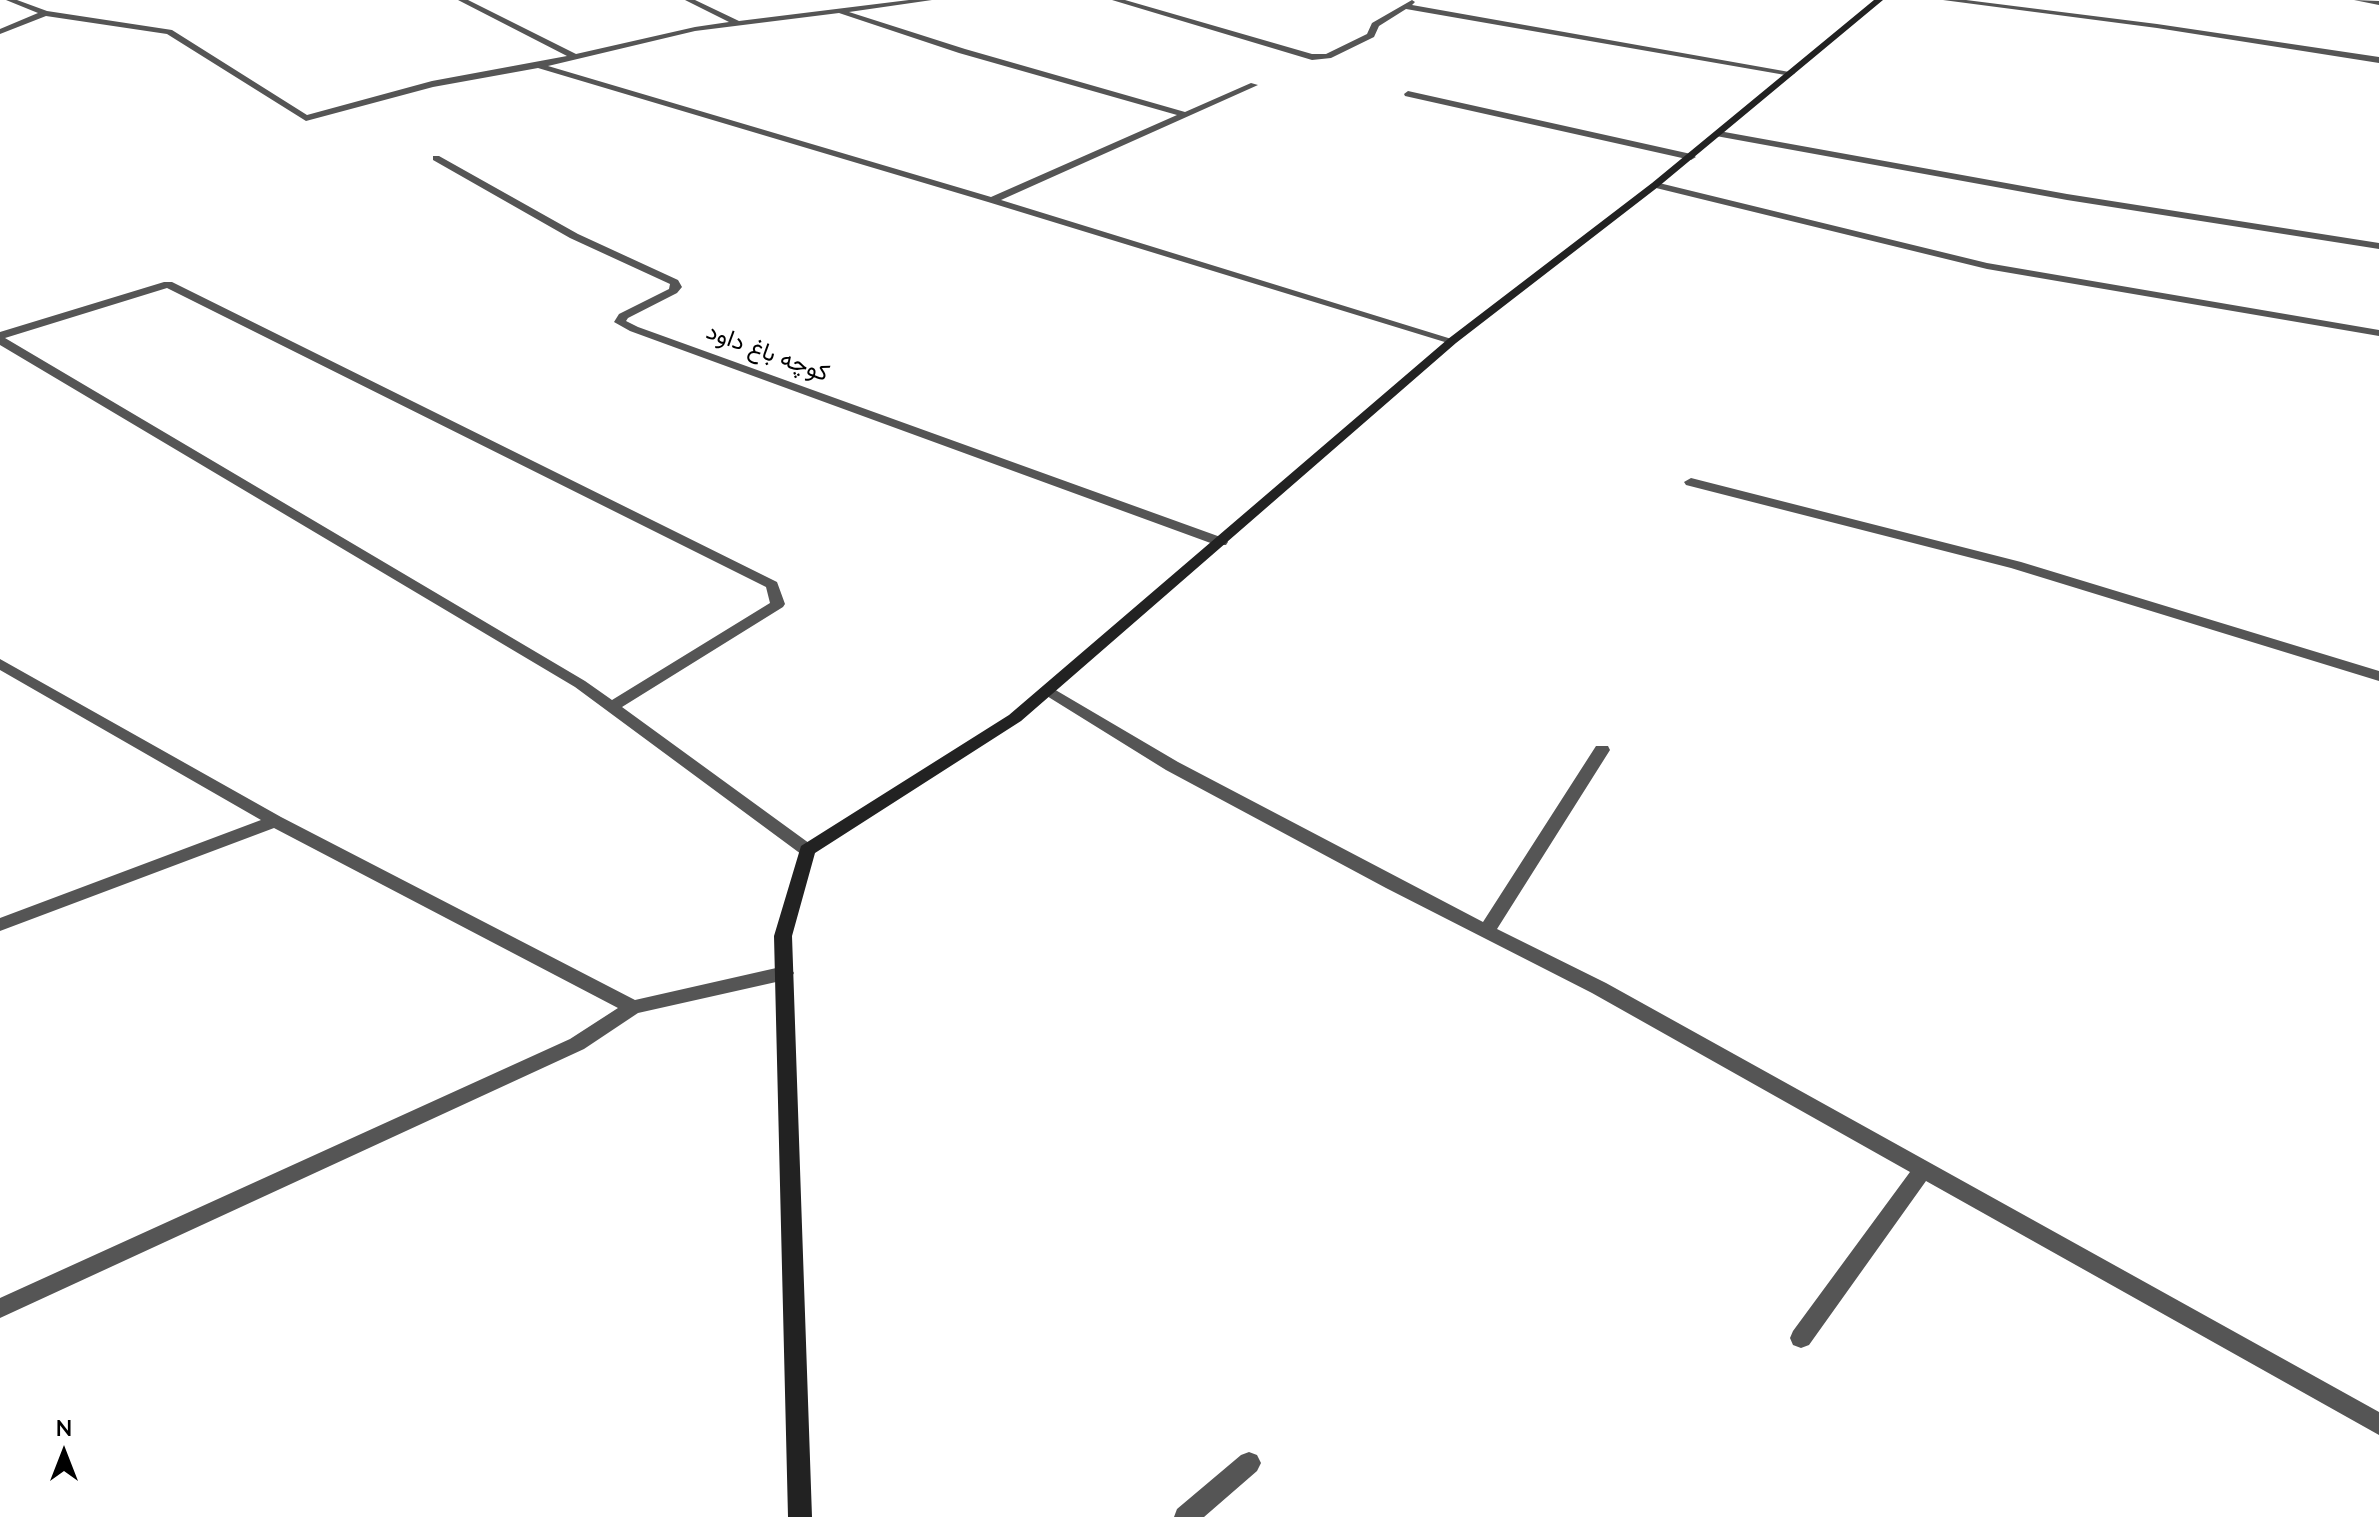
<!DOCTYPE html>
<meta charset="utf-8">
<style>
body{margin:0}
#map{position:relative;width:2379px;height:1517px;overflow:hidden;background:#fff;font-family:"Nunito Sans",sans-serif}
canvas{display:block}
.north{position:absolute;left:24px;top:1413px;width:80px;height:80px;-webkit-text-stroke:6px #fff;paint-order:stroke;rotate:0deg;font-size:22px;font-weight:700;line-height:32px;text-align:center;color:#000}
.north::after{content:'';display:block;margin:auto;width:28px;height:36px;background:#000;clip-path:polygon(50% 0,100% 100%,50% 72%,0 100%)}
</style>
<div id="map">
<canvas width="2379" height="1517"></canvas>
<div class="north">N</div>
</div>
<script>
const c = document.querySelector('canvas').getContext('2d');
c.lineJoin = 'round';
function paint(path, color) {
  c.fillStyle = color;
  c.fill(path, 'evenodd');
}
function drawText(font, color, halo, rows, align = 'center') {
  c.font = font + ' "Nunito Sans",Vazirmatn,sans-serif';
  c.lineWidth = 6;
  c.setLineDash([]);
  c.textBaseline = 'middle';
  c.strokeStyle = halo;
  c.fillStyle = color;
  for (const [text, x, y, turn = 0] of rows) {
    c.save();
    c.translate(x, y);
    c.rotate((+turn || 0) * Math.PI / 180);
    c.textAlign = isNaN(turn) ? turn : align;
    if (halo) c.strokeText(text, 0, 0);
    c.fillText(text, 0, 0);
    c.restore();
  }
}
const street = new Path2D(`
 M6 0H17L47 11 172 30 307 115 432 81 567 56 458 0H468L576 54 695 27 729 22 685 0H695L739 21 909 0H932L849 12 965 49 1185 112 1251 83 1258 85 1001 200 1458 341 1448 343 988 202 538 68 433 87 306 121 167 34 46 16 0 34V29L38 13ZM839 13 959 53 1177 115 991 197 548 66 695 31Z
 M1112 0H1125L1312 54H1326L1367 34 1372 23 1412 0 1415 2 1412 5 1795 73 1791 76 1406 9 1379 26 1374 37 1331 58 1312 60Z
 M1943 0H1966L2157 24 2379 57V63L2157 28Z
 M2354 0 2379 1V5Z
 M1408 91 1691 154 1696 157 1691 160 1405 96 1404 94Z
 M1719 131 2067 194 2379 243V249L2067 200 1716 136 1714 134Z
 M433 156H439L578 234 678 280 682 287 677 293 628 318 626 321 638 327 1226 539 1228 542 1226 545H1216L630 331 614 322 619 314 669 289 670 284 570 238 433 160Z
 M1655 182 1987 263 2379 330V336L1987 269 1652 187 1650 185Z
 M164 282H172L777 582 785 604 783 607 622 707 813 846 815 850 813 854H801L575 687 0 345V332ZM167 288 766 587 770 603 612 700 585 681 5 338Z
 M1691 478 2021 562 2379 671V681L2011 568 1686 485 1684 482Z
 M0 659 281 817 635 1000 785 966 791 968 794 973 791 978 785 980 638 1013 584 1049 0 1318V1298L570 1039 618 1008 274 828 0 931V918L261 820 0 670Z
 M1047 685 1178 762 1483 922 1596 746H1608L1610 750 1497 929 1606 983 2379 1412V1435L1926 1181 1809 1345 1801 1348 1793 1345 1790 1338 1793 1331 1910 1172 1592 993 1386 888 1166 770 1042 693 1039 690Z
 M1249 1452 1257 1455 1261 1463 1257 1471 1204 1517H1174L1177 1509 1241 1455Z`);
const secondary = new Path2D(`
 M1874 0H1883L1658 187 1456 343 1021 721 815 853 792 936 812 1517H788L774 936 801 846 1009 715 1448 339 1652 183Z`);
const farStreetnames = [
 ["کوچه باغ داود",767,354,20]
];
paint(street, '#555');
paint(secondary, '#222');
drawText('24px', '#000', '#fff', farStreetnames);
</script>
